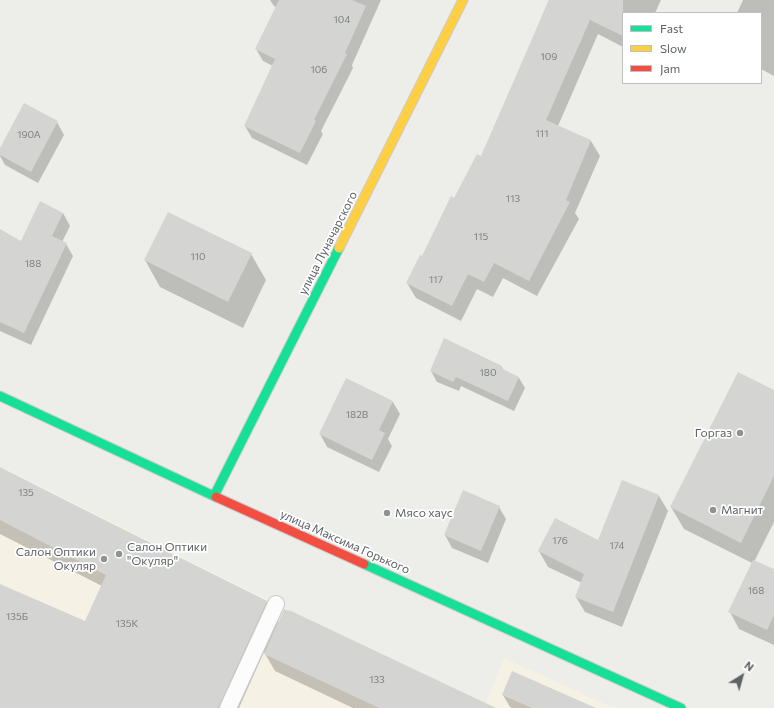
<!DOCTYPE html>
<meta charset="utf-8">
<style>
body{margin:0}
#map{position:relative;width:774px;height:708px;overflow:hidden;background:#edede9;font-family:Commissioner,sans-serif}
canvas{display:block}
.legend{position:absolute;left:622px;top:12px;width:140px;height:72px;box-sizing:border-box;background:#fff;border:1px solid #bfc0c2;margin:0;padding:5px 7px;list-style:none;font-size:12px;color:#5e6266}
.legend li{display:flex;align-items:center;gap:8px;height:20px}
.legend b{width:20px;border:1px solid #bfc0c2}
.north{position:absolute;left:722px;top:656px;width:40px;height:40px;-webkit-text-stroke:3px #fff;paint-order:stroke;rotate:37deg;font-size:11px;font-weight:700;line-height:16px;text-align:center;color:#5e6266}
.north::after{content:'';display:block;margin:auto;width:14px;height:18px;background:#5e6266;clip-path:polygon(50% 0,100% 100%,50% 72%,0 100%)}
</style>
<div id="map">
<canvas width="774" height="708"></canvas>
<ul class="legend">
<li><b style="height:5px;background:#16e098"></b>Fast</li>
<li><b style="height:5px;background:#ffcf43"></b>Slow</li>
<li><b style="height:5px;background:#f24e42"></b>Jam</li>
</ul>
<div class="north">N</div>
</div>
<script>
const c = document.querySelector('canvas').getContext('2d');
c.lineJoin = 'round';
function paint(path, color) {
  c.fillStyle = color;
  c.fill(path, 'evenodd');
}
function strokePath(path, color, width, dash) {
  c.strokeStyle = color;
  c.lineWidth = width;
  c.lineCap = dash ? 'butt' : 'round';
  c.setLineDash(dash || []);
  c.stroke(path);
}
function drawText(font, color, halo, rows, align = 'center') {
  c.font = font + ' Commissioner,sans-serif';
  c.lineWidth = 3.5;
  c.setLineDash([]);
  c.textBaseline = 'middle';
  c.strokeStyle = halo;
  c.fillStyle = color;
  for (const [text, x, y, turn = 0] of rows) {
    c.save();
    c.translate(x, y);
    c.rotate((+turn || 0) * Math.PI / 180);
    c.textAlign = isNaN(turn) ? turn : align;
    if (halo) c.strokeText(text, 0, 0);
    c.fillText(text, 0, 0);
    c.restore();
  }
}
const commercial = new Path2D(`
 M0 466 263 598 486 703 504 658 614 708H496L486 703 484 708H0Z`);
const shadow = new Path2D(`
 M270 0H381L352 65 353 68 321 131 323 134 307 165 252 138 245 126 273 66 263 61 256 49 276 7 274 6Z
 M549 0H661L655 13H623V47L598 34 558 126 591 141 600 156 575 213 579 219 537 296 503 278 493 297 477 289 461 321 416 298 407 283 455 199 482 157Z
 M743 0H774V76L761 69V13H737Z
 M57 122 64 135 38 183 5 165 0 156V150Z
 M63 213 70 226 62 242 66 244 73 256 31 345 0 331V230L21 242Z
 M251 254 266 280 243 328 160 287 145 260Z
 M445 339 501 366 504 371 519 378 525 388 514 411 461 386 459 391 437 382 431 371Z
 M774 391V522L754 562 774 571V645L739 629 730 612 752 563 684 529 671 507Z
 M393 402 400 414 388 439 392 446 379 472 327 447 320 434Z
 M0 468 266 601 279 623 488 708H353L275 671 264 652 239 708H0V585L86 622 102 586 0 534Z
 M659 496 668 511 622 627 585 612 576 597 582 583 548 567 539 551 598 541Z
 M499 507 506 519 488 563 452 548 445 535Z
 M503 695 594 708H512L510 707Z`);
const building = new Path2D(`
 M279 0H352L366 6 345 53 347 54 314 120 316 121 300 153 244 126 275 59 255 49Z
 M549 0H623V36L590 20 546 120 591 140 566 200 570 202 529 281 494 263 484 282 468 274 452 306 406 283 420 255 422 256 451 196 454 198 477 154 481 156Z
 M24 103 58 121 31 172 0 155V148Z
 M40 201 63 213 52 236 67 243 24 333 0 322V229L21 241Z
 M168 212 252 253 228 302 144 260Z
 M444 338 502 366 501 368 519 377 508 401 456 377 453 382 430 371Z
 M738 372 774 390V476L741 543 670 507Z
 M346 378 393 401 379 430 385 433 372 460 319 434Z
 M0 467 108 522 267 601 218 708H0V584L85 621 106 575 0 520Z
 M622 480 659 495 613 612 575 597 584 574 538 551 555 518 598 540Z
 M463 490 500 506 481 551 444 535Z
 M753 560 774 569V615L767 630 728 612Z
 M284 609 289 611V610L496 708H379L264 654Z
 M512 671 596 708H532L502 695Z`);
const lane = new Path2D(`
 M228 708 276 604`);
const fast = new Path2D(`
 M0 396 216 497
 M214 496 339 248
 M364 564 681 708`);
const slow = new Path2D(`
 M339 248 463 0`);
const jam = new Path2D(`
 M216 497 364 564`);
const markers = [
 [740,433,4,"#909394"],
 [713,510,4,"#909394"],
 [387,513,4,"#909394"],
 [119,554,4,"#909394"],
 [104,559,4,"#909394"]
];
const numberNames = [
 ["104",342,20],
 ["109",549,57],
 ["106",319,70],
 ["111",542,134],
 ["190А",29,135],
 ["113",513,199],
 ["115",481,237],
 ["110",198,257],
 ["188",33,264],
 ["117",436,280],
 ["180",488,373],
 ["182В",357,415],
 ["135",26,493],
 ["176",560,541],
 ["174",617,546],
 ["168",756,591],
 ["135Б",17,617],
 ["135К",127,624],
 ["133",377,680]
];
const streetNames = [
 ["улица Луначарского",328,243,-63],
 ["улица Максима Горького",345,542,24]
];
const poiNames = [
 ["Горгаз",732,433,"right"],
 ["Магнит",721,510],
 ["Мясо хаус",395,513],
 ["Салон Оптики",127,547],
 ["\"Окуляр\"",127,561],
 ["Салон Оптики",96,552,"right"],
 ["Окуляр",96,566,"right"]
];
paint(commercial, '#f5f1e4');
paint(shadow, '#0003');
paint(building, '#d4d4d2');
strokePath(lane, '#cacbca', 18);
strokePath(fast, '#cacbca', 11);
strokePath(slow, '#cacbca', 11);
strokePath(jam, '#cacbca', 11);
strokePath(lane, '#fcfcfc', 16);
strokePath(fast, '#16e098', 9);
strokePath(slow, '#ffcf43', 9);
strokePath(jam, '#f24e42', 9);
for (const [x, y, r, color] of markers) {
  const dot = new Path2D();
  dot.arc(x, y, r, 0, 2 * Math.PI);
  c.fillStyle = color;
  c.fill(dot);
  strokePath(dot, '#fff', 1.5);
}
drawText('10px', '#7d8082', null, numberNames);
drawText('12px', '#5e6266', '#fff', streetNames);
drawText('12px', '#5e6266', '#fff', poiNames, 'left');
</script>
